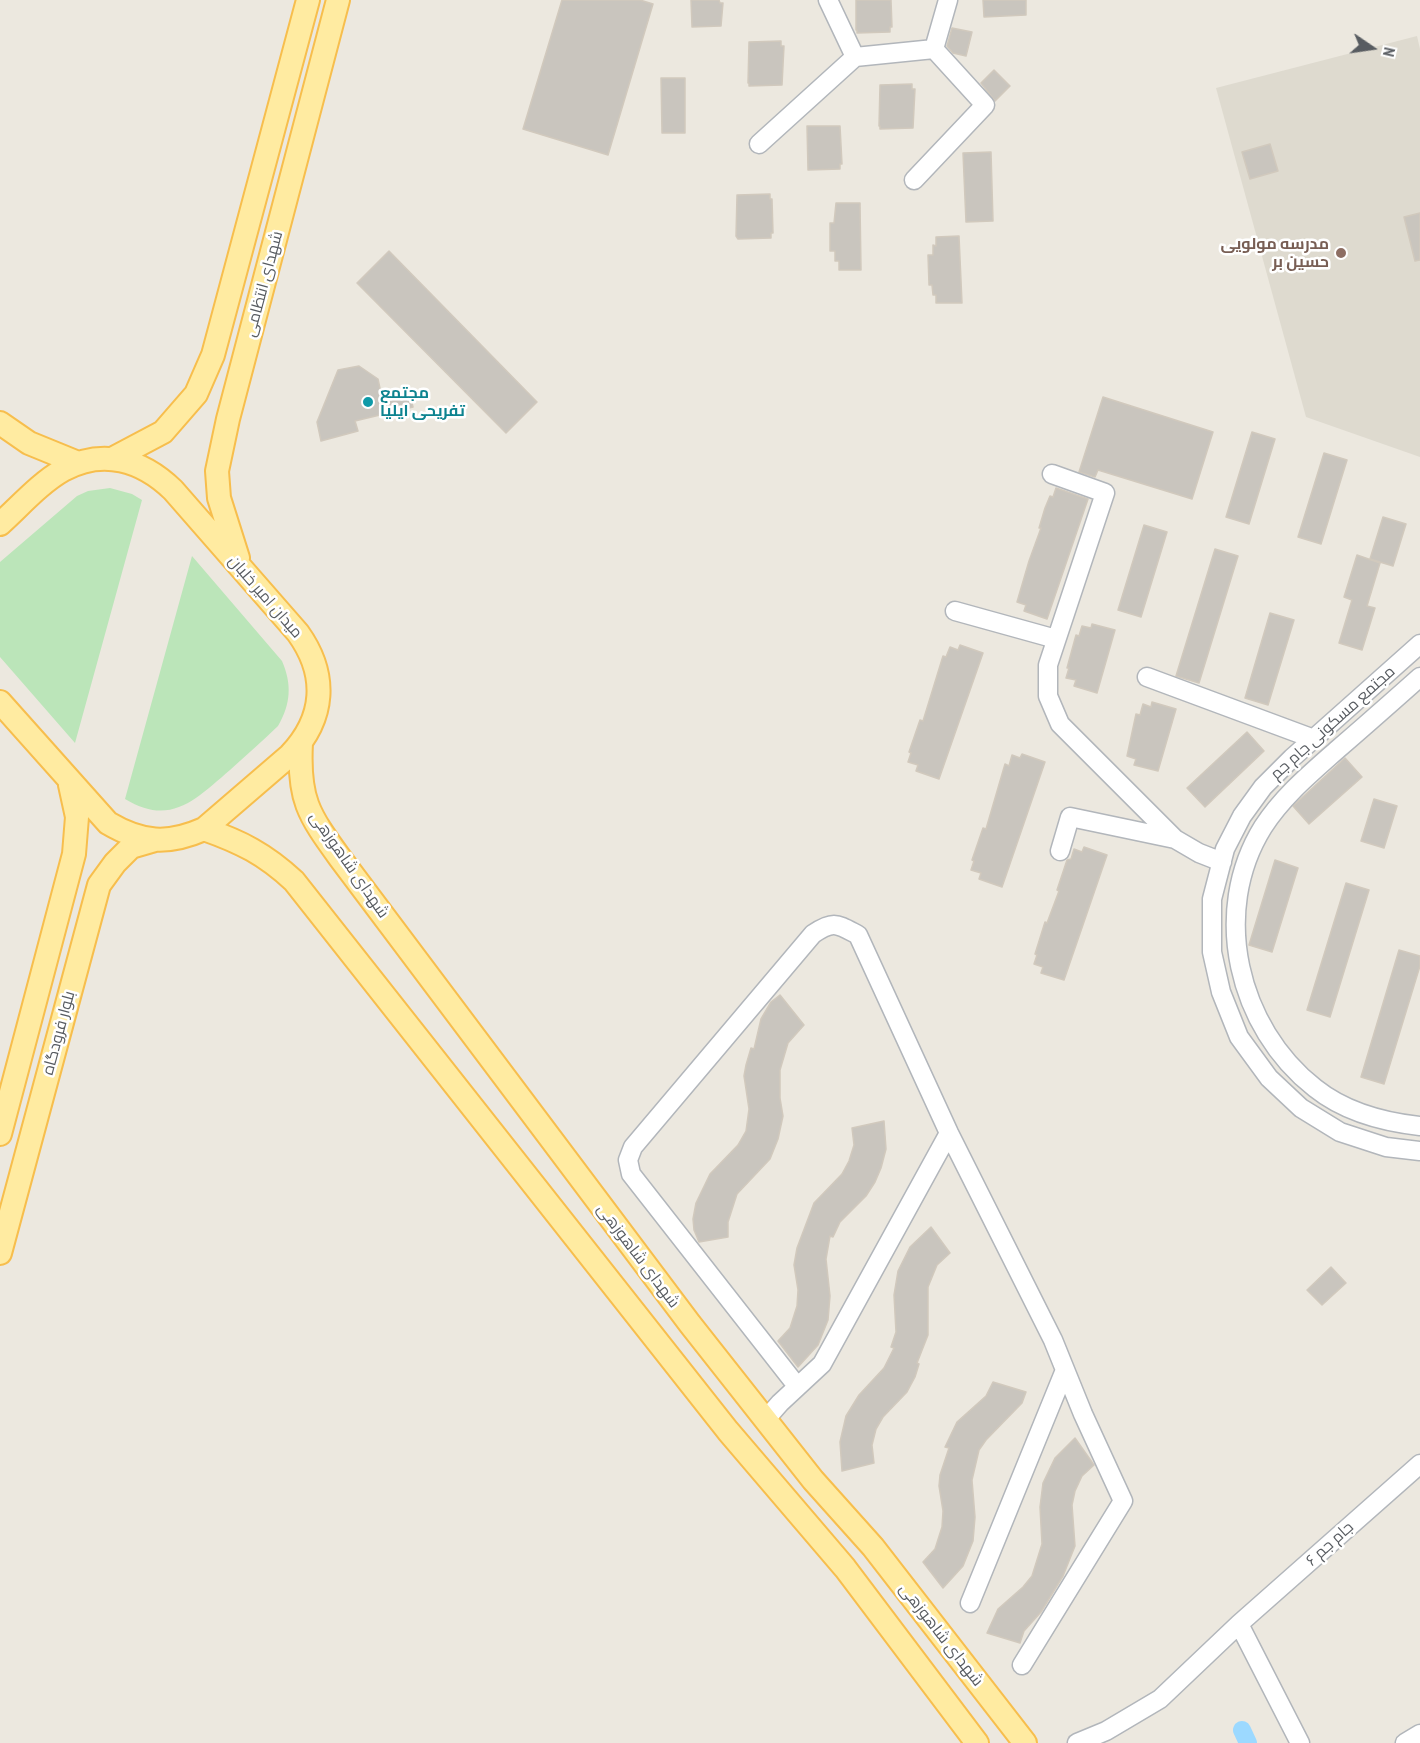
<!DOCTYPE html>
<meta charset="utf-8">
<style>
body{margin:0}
#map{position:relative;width:1420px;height:1743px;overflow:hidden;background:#ece8df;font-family:"PT Sans Narrow",sans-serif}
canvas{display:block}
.north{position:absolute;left:1342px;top:18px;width:60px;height:60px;-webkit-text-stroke:4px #fff;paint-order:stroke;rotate:103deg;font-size:16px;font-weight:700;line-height:24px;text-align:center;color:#585c61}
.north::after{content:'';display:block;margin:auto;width:21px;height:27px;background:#585c61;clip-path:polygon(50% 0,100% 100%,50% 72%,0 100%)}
</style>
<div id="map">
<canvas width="1420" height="1743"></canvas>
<div class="north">N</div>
</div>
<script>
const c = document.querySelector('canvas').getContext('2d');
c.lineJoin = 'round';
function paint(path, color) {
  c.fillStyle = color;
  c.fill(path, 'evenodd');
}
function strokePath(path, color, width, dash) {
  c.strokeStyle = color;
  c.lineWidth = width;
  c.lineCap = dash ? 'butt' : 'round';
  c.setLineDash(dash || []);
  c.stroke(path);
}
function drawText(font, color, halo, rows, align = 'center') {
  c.font = font + ' "PT Sans Narrow",Cairo,sans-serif';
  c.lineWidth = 5;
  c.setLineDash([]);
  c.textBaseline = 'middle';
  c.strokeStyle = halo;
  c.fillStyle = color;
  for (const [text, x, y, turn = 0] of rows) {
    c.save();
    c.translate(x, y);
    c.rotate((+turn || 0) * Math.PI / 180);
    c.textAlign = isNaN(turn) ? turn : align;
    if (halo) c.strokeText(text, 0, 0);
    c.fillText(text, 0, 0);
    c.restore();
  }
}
const education = new Path2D(`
 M1417 36 1420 49V457L1306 417 1216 88Z`);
const green = new Path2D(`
 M110 488 132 494 142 500 75 743 0 657V562L77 496 88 491Z
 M192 556 282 661C292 684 291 704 278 726 263 741 246 755 230 770 196 799 171 827 125 799Z`);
const canal = new Path2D(`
 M1242 1730 1248 1743`);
const building = new Path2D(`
 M562 0H640L653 4 608 155 523 129Z
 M691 0H719L720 3H723L721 26 692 27Z
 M856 0H891L892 27H890V32L857 33V30H856Z
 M983 0H1026V15L984 17Z
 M952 28 972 32 966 56 953 53 947 46Z
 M781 41V46H784L782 85 749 86V83H748L749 42Z
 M994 70 1010 86 995 101 981 83Z
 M661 78H685V133H662Z
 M912 84V89H915L913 128 880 129V126H879L880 85Z
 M807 126H840L842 164H840V169L808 170Z
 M1270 144 1278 171 1250 179 1242 152Z
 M991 152 993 221 966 222 963 153Z
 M770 194V199H772L773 233H771V238L738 239 736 236 737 195Z
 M836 203H860L861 270H839V261H835V251H830V223H834Z
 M1420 213V260L1415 261 1404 217Z
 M959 236 962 303H936V295H933L932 285H929L928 255H933V245L936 246V237Z
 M389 251 537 402 506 433 357 283Z
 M359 366 378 379 382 398 409 391 413 407 355 421 358 431 321 441 317 422 338 370Z
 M1103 397 1213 432 1192 499 1098 470 1095 477 1079 472Z
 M1252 432 1275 439 1249 524 1226 517Z
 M1324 453 1347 460 1321 544 1298 537Z
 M1056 488 1088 499 1047 619 1024 611 1026 605 1017 602 1029 561 1041 528H1039L1045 508 1050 496 1053 497Z
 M1383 517 1406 524 1393 566 1370 559Z
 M1144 525 1167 532 1141 617 1118 610Z
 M1215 549 1238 556 1199 683 1176 676Z
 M1357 555 1380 563 1367 606 1375 608 1362 650 1339 643 1352 600 1344 597Z
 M1270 613 1294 620 1268 705 1245 698Z
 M1092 624 1115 630 1097 693 1074 686 1076 680 1066 678 1069 668H1067L1076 635 1079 636 1082 626 1091 628Z
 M960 645 983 653 939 779 916 771 918 765 908 762 911 753 909 752 920 720 923 721 943 656 946 657 950 647 958 650Z
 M1152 702 1176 709 1158 771 1134 765 1136 759 1127 756 1136 714 1140 715 1143 704 1151 707Z
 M1247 732 1264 751 1205 807 1187 788Z
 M1022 754 1045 762 1002 887 979 879 981 873 971 870 974 861 972 860 983 828 986 829 1005 764 1009 766 1012 755 1020 758Z
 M1345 758 1362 777 1309 824 1293 806Z
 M1374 799 1397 806 1384 848 1361 841Z
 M1084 847 1107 855 1064 980 1041 973 1043 967 1034 964 1037 955 1035 954 1045 922 1047 923 1059 891 1057 890 1067 860 1071 859 1074 849 1082 852Z
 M1275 860 1298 868 1272 952 1249 945Z
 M1346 883 1369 890 1330 1017 1307 1010Z
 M1399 950 1420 956V966L1384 1084 1361 1077Z
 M780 995 804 1025 788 1043 780 1070V1098L783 1116 778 1139 770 1159 737 1194 728 1222V1237L699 1242 694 1230 693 1219 696 1203 710 1174 738 1145 746 1131 749 1109 744 1076 746 1065 751 1048 754 1049 761 1019 771 1002Z
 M884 1121 886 1149 881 1168 875 1182 866 1196 840 1222 833 1237 830 1236 826 1259 830 1296 828 1320 818 1345 798 1367 778 1341 790 1328 797 1306 798 1290 794 1265 797 1248 814 1203 842 1174 849 1161 854 1145 852 1128Z
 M931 1227 950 1253 937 1265 928 1287V1335L917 1363 919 1364 915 1377 907 1392 883 1417 876 1429 872 1445 874 1463 842 1471 840 1442 846 1416 859 1395 884 1368 894 1348 891 1347 896 1332 894 1295 898 1271 910 1247Z
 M1331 1267 1346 1283 1322 1305 1307 1290Z
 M993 1382 1026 1392 1022 1403 986 1440 979 1450 972 1480 975 1517 973 1541 963 1566 943 1588 923 1562 935 1549 942 1527 943 1511 939 1486 940 1475 949 1448 945 1447 957 1422 986 1396Z
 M1075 1438 1094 1465 1082 1476 1075 1491 1072 1505 1075 1546 1063 1576 1041 1612 1024 1631 1020 1643 987 1633 998 1609 1023 1587 1032 1576 1042 1544 1040 1507 1043 1483 1055 1458Z`);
const minor = new Path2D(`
 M828 0 855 57
 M934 49 948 0
 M759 144 855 57 934 49
 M914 180 985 105 934 49
 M1052 474 1105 493 1048 665V696L1060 724 1175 839 1199 853 1222 862
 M955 611 1056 639
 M1420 644 1292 758 1263 787 1242 816 1225 849 1212 899V952L1221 992 1239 1037 1269 1078 1301 1108 1340 1132 1386 1147 1420 1151
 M1147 677 1314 739
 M1420 677C1393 701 1366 725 1338 749 1311 773 1283 796 1263 827 1210 912 1238 1028 1315 1088 1345 1112 1383 1122 1420 1126
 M1060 851 1070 817 1175 839
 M797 1386 631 1174 628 1160 633 1147 813 934C834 920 837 924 858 935L949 1133 1053 1340 1083 1414 1123 1501 1022 1665
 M765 1420 780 1403 822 1364 949 1133
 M970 1603 1065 1370
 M1239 1624 1300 1743
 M1077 1743 1106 1731 1160 1699 1239 1624 1420 1464
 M1405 1743 1420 1734`);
const major = new Path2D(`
 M0 423 29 443 78 463
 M112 459 163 432 196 394 213 355 308 0
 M0 524C20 506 40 483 63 470 103 448 142 460 173 490L298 633C328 675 325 718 290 755L204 829C168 845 142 843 108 823L0 702
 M238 558 219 498 217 471 228 419 338 0
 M301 743C298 799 308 814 340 858L690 1324 813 1480 873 1547 1025 1743
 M204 829C241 842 265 854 294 881L728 1431 845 1568 977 1743
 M0 1134 74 854 77 817 70 785
 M0 1253 99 885 115 863 131 847 155 840`);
const markers = [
 [1341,253,6,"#8d6e63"],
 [368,402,6,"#0f9aa8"]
];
const educationNames = [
 ["مدرسه مولویی",1329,244],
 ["حسین بر",1329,262]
];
const streetNames = [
 ["شهدای انتظامی",264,284,-75],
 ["میدان امیر خلبان",265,597,49],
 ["مجتمع مسکونی جام جم",1333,723,-42],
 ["شهدای شاهوزهی",349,865,55],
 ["بلوار فرودگاه",59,1033,-75],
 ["شهدای شاهوزهی",638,1256,53],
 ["جام جم ۶",1330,1544,-42],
 ["شهدای شاهوزهی",941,1635,52]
];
const cultureNames = [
 ["مجتمع",380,393],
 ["تفریحی ایلیا",380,411]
];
paint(education, '#dedacf');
paint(green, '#bbe5b9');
strokePath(canal, '#9cd9ff', 18);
paint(building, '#c9c5be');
strokePath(building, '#d1c9bd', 1.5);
strokePath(minor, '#b2b6bb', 21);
strokePath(major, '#f7be4d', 26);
strokePath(minor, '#fff', 18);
strokePath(major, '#ffeba1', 22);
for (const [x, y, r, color] of markers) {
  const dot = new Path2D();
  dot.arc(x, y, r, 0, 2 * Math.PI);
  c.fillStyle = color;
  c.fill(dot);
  strokePath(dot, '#fff', 2);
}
drawText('bold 16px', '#785e54', '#fff', educationNames, 'right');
drawText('16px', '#585c61', '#fff', streetNames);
drawText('bold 16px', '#0d838f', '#fff', cultureNames, 'left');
</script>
